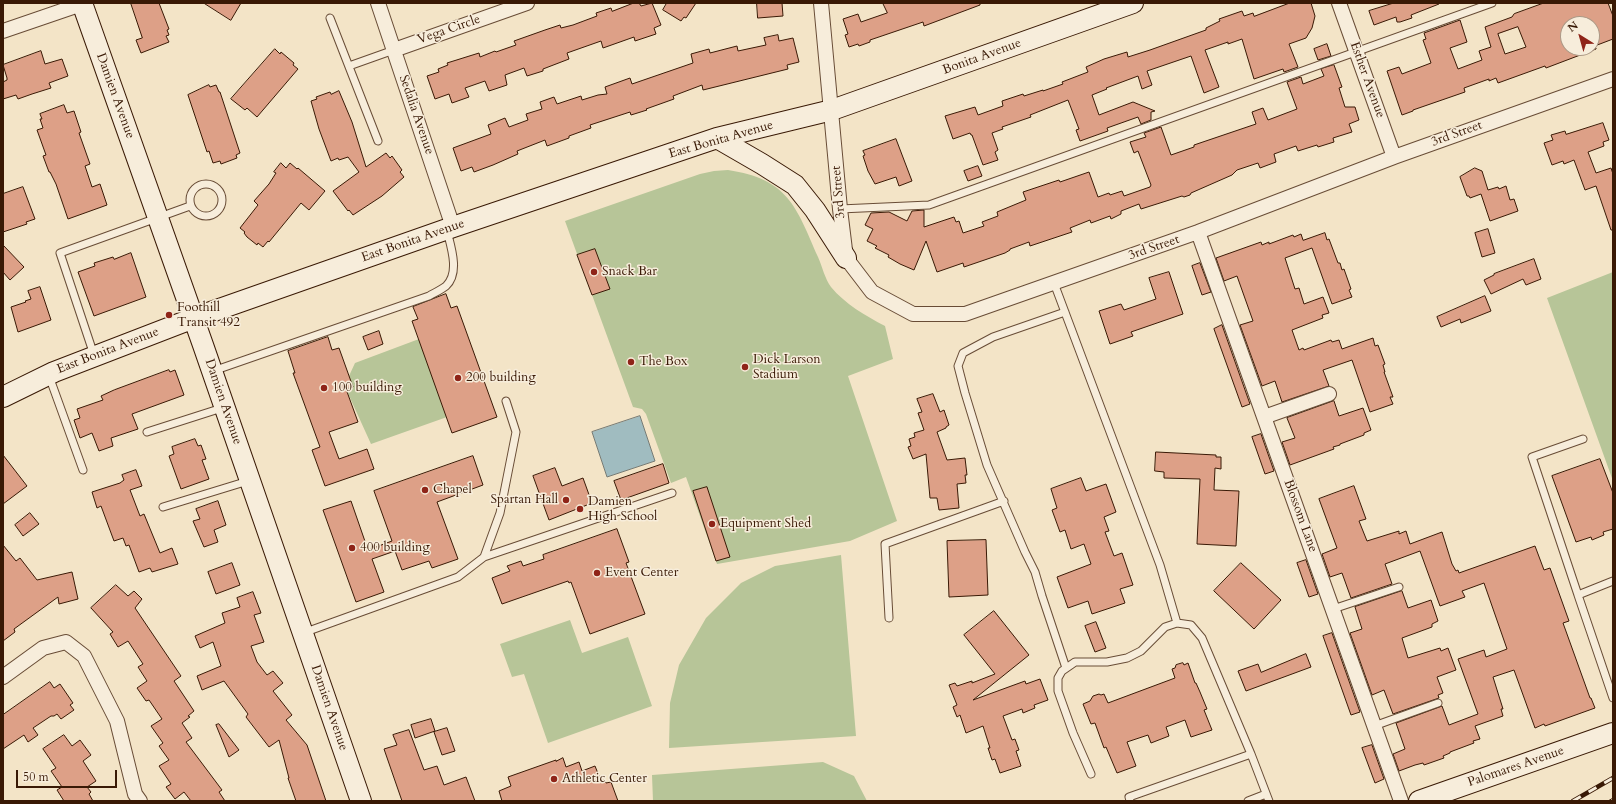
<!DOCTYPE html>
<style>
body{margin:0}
#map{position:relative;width:1616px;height:804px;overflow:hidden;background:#f3e4c7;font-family:Cardo,serif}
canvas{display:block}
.frame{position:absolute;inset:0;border:4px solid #391905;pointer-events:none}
.north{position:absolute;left:1560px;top:16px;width:40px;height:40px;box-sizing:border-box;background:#f7eddb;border:1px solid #ab9885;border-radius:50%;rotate:323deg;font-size:11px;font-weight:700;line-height:16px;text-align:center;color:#391905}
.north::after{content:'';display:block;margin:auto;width:14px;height:18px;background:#8f2418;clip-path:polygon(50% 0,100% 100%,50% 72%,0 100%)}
.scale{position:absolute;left:16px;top:770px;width:101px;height:18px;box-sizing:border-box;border:2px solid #391905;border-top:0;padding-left:5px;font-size:12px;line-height:14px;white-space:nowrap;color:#391905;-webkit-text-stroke:3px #f7eddb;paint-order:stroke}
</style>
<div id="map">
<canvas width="1616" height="804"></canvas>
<div class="frame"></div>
<div class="north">N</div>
<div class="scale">50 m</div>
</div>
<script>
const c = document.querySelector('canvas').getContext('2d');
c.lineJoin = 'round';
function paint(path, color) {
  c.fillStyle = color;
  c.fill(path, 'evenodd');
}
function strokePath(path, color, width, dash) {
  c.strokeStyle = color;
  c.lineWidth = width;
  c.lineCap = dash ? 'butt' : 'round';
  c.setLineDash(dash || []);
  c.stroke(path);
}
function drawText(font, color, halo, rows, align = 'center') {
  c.font = font + ' Cardo,serif';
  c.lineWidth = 3;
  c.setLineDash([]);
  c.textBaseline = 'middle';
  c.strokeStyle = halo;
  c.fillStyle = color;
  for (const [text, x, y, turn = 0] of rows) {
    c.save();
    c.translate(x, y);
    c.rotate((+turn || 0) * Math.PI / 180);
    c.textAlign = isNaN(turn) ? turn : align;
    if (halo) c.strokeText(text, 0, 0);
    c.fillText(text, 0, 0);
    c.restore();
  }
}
const green = new Path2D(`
 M728 170C788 179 796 206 818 257 822 266 825 279 831 287 845 304 866 316 885 326L893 359 848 376 897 521 850 541 717 564 686 477 671 483 646 414 642 409 633 407 565 221 700 174 714 171Z
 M1613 272V481L1547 298Z
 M419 339 447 417 371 444 346 389 353 387 349 376 355 363Z
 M841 555 856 736 669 748 670 703 679 665 706 618 741 583 775 566Z
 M570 620 582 653 628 637 652 706 548 743 524 674 512 677 500 644Z
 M823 762 854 776 867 801H653L652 775Z`);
const water = new Path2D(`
 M640 416 655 461 607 477 592 432Z`);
const building = new Path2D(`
 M131 3H159L169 29 167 30 169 35 166 36 169 42 141 53 136 40 142 38Z
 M204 3H241L231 20Z
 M634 3H639L641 6 652 3 661 25 654 28 656 34 635 41 634 37 603 48 601 41 567 53 569 59 543 69V71L527 76 524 68 505 75 507 85 489 91 485 81 465 88 469 97 452 103 449 94 435 99 427 76 439 72 438 69 448 65 447 63 479 53 480 57 495 51 496 52 516 45 514 41 545 30 560 25 561 28 573 25 597 16 596 13 611 8 612 11Z
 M667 3H696L686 18 684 17 681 21 663 10Z
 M757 3H782L783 16 758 18Z
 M883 3H980V5L924 26 923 22 870 40V42L859 46 858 44 849 47 845 35 848 34 843 19 858 14 861 22 887 13Z
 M1290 3H1311L1315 16 1312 28 1306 38 1289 44 1298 67 1284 72 1283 69 1254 79 1242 39 1228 44V42L1205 50 1219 87 1204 93 1191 56 1147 71 1152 85 1142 89 1138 76 1106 88 1107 89 1092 95 1099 115 1133 102 1155 111 1151 112V120L1141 124 1138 117 1107 128 1108 131 1080 141 1076 130 1079 129 1068 100 1030 115 1031 117 1002 127 1003 129 992 133 998 150 995 152 998 160 983 165 972 135H971L970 133 953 139 945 116 975 107 978 115 1003 106 1002 101 1023 94 1024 96 1043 90V91L1063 84 1062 82 1088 72 1086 67 1104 59 1127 52 1128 57 1150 50 1206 30V28L1220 21 1219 19 1242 11 1244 16 1253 13 1254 16Z
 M1394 3H1439V4L1411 15 1412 18 1400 22H1397L1396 17 1374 25 1369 11Z
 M1544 3H1608L1613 16V39L1592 47V24H1568V48H1596V49L1546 68 1545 66 1498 83 1496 78 1489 81V79L1464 88 1465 92 1413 110V111L1402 115 1387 71 1399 67 1402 74 1431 63 1423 40 1426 39 1424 33 1460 20 1467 42 1450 48 1458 69 1482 60 1479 51 1491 47 1485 27 1512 17 1514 14ZM1518 27 1526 47 1505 54 1498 34Z
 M778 35 779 41 793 38 799 62 787 65 788 69 703 90 702 85 673 96 674 99 646 109 647 110 631 115 630 112 590 125 591 128 569 136V138L547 146 545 140 517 151 518 154 493 165 474 172 472 167 461 171 453 148 491 134 488 125 505 118 509 127 528 120 526 114 542 109 540 102 554 97 557 104 581 96 582 100 598 95 607 94 605 87 630 78 632 84 693 63 691 54 709 49 710 53 737 46 738 51 766 45 764 38Z
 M1327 44 1331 56 1318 60 1314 49Z
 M275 49 280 54 281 52 294 63 293 65 298 69 257 117 247 108 245 110 231 99Z
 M41 51 45 64 62 59 68 76 49 83 51 88 32 94 18 99 16 95 3 99V82L7 80V78L3 65Z
 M1334 65 1342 87 1339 88 1345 107H1355L1359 120 1349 124 1352 132 1333 138 1334 142 1318 147 1317 145 1298 151 1296 146 1274 154 1276 162 1260 168 1258 163 1237 170 1232 175 1191 193 1190 195 1184 197 1182 196 1141 209 1139 204 1121 211V214L1111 219 1110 216 1091 223 1090 220 1070 228 1072 232 1030 246 1029 242 1010 249V250L1005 253 964 267 963 263 937 272 926 241 914 270 900 264 888 257 889 255 875 248 877 246 867 241 873 229 865 225 871 213 889 212 907 221 912 211 924 210V227L954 217 956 222 959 221 963 233 984 226 982 222 998 216 997 212 1026 200 1023 192 1059 180 1060 182 1089 172 1098 197 1109 193 1110 195 1122 191 1124 196 1150 187 1151 185 1138 151 1134 153 1130 142 1146 137 1144 133 1161 127 1171 155 1194 147V145L1256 124 1252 112 1263 108 1268 120 1297 109 1287 82 1301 77 1303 84 1324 76 1321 69Z
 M209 85 210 87 216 85 219 92H220L240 153 236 155 237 158 221 164 220 161 213 163 209 151 207 152 188 95Z
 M339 91 352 122 366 167 386 153 390 158 392 156 402 170 400 172 404 177 382 196 353 215 349 210 348 211 333 191 359 172 348 157 339 160 338 158 331 161 319 129 311 101 317 99 316 97 330 92 331 94Z
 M64 105 67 113 74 111 81 132 79 133 90 164 85 166 92 187 100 184 107 205 68 219 56 184 50 172H49L43 156 46 155 37 130 43 128 40 119H42L40 114Z
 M1603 123 1609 140 1603 142 1604 146 1588 152 1596 173 1611 168 1613 174V230H1611L1596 186 1585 190 1574 160 1564 164 1563 161 1552 165 1544 143 1553 140 1551 135 1565 131 1566 134Z
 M896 139 912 181 899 186 896 177 875 184 868 171 863 156 865 155 863 151Z
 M281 163 286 168 290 163 297 169 298 168 325 191 309 210 301 203 269 242 268 241 263 247 258 243 257 245 247 237 244 233 245 232 240 228 258 205 254 201 269 184 276 173 274 172Z
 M978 166 982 176 968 181 964 171Z
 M1475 168 1482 171 1488 190 1498 187 1499 189 1506 186 1510 200 1514 199 1518 211 1490 221 1481 194 1470 198 1469 196H1467L1460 177Z
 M23 187 35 219 26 222 27 224 3 232V194Z
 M1488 229 1495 253 1482 257 1475 233Z
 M1325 233 1327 240 1329 239 1338 263H1340L1342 270 1344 269 1351 289 1349 290 1352 297 1332 304 1312 248 1285 258 1295 289 1299 288 1304 304 1323 297 1329 313 1322 315 1323 318 1292 330 1299 350 1303 348 1304 350 1331 340 1332 342 1339 340 1342 349 1373 338 1375 346 1378 345 1385 364 1383 365 1385 372H1384L1393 397H1390L1393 404 1370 412 1352 360 1323 370 1329 386 1282 402 1275 381 1262 386 1240 325 1253 321 1237 276 1224 281 1216 258 1261 242 1262 245 1269 242V244L1293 235 1294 237 1301 234 1303 240Z
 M3 245 24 267 10 280 3 272Z
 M595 249 610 289 592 295 577 255Z
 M131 253 146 297 94 316 78 272 95 266 94 263 113 257 114 259Z
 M1534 259 1541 279 1526 285 1523 279 1491 294 1484 280 1494 275V274Z
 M1200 263 1211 292 1202 295 1192 266Z
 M1169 272 1183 314 1131 332 1133 336 1110 344 1099 311 1121 304 1124 310 1156 299 1149 278Z
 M40 287 51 320 18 332 11 307 26 302 25 301 31 299 28 291Z
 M446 294 451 308 457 306 497 417 452 433 412 321 418 319 413 307Z
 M1485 296 1491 311 1461 323 1460 319 1441 327 1437 317Z
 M1222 325 1250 404 1242 407 1214 329Z
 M379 331 383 344 368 350 363 337Z
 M328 337 332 350 339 348 353 387 346 389 358 422 329 432 339 459 367 449 374 469 325 486 312 450 320 447 293 373H295L288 351Z
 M169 370 170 372 175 370 184 395 132 414 138 429 111 438 113 446 99 451 92 433 80 438 74 420 80 418 77 409 103 400 101 396 114 390Z
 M933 394 940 412 944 410 949 425 946 427V428L937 432 947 460 965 458 967 475H965L966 483 957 484 959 508 939 510 937 498H930L926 454 913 459 908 447 911 446 909 439 915 437 914 433 924 430 918 413 922 412 917 399Z
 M1334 401 1339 416 1363 408 1371 430 1364 433V435L1340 444V445L1333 447 1334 449 1290 465 1282 442 1295 438 1287 418Z
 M1261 434 1274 471 1265 474 1252 437Z
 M195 439 198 446 201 445 206 459 202 460 209 479 181 489 169 456 174 454 172 447Z
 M1156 452 1216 455V457H1221V469L1215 468 1214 490 1239 491 1236 546 1197 544 1200 479 1164 478V472L1155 471Z
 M3 455 27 486 3 504Z
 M473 456 483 485 437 502 458 559 432 568 429 561 402 570 395 551 372 559 384 592 356 602 323 510 351 501 368 550 392 541 374 491Z
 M1600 459 1613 493V529L1603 532 1604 535 1592 540 1591 537 1576 542 1552 476Z
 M663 464 669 483 621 500 614 481Z
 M555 468 562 486 583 478 592 503 549 520 533 476Z
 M136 470 142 486 130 490 140 516 144 514 160 553 172 548 178 564 152 572 150 568 139 572 129 545 126 546 123 538 114 541 101 506 97 508 92 492 120 483 124 480 122 475Z
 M1081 478 1086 491 1106 484 1116 512 1104 517 1109 531 1105 532 1114 556 1122 553 1133 585 1120 589 1125 603 1092 614 1088 601 1068 608 1057 577 1091 564 1084 544 1071 549 1065 530 1060 532 1052 510 1057 508 1051 489Z
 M1354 486 1366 519 1359 521 1367 541 1399 531V534L1406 531 1410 544 1442 532 1452 564 1456 571 1458 570 1459 573 1535 546 1544 570 1550 568 1569 621 1563 623 1590 698H1591L1595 708 1545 726 1544 724 1535 728 1514 670 1493 677 1503 709H1501L1503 716 1475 726 1480 739 1473 741 1474 743 1450 752V753L1443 756 1444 758 1424 765 1423 763 1415 765 1399 771 1393 754 1405 749 1396 723 1442 706 1449 725 1478 714 1458 659 1484 650 1486 657 1507 649 1484 583 1462 591 1465 597 1440 606 1420 551 1385 564 1392 584 1351 598 1342 573 1330 577 1322 554 1337 548 1319 499Z
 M707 487 730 557 716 561 693 491Z
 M218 501 226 525 214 530 218 542 204 547 193 521 200 519 196 509Z
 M30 513 39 524 23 536 15 525Z
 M617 529 629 562 626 563 645 614 590 634 571 582 569 583 568 581 502 604 492 578 510 571 507 566 521 561 523 566 544 559 543 555Z
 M986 540 988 595 949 597 947 541Z
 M3 545 16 561 20 558 37 580 72 572 78 599 59 604 58 597 14 629 15 632 3 641Z
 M1306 560 1318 594 1309 597 1297 563Z
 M232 563 240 585 216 594 208 572Z
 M1241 563 1281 600 1254 629 1214 591Z
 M116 585 128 596 134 591 142 599 135 608 181 676 174 681 194 711 188 716 190 717 182 723 192 738 186 742 222 790 219 792 225 801H191L184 792 175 799 166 787 171 784 159 766 169 760 159 746 163 743 151 726 162 719 149 700 146 701 137 688 147 681 138 667 143 664 128 641 118 647 110 634 113 632 91 608Z
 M1402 591 1408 608 1431 600 1438 621 1432 624V627L1402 638 1408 658 1440 648 1441 651 1448 648 1456 670 1437 677 1443 693 1438 695 1439 698 1393 714 1384 690 1372 695 1350 633 1362 629 1355 607Z
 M253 592 261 613 254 615 264 642 251 646 257 662 267 675 273 671 283 683 273 691 292 715 286 720 307 745 326 801H296L288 778H289L279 740 269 747 246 717 248 714 224 681 202 690 197 676 221 666 213 642 200 648 195 636 225 623 222 613 240 607 237 598Z
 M994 611 1029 655 973 700 1025 681 1026 684 1040 679 1048 700 1034 705 1035 708 1023 713 1022 709 1003 716 1012 740 1015 739 1019 750 1016 751 1021 766 1000 773 995 759 992 760 988 748H990L983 726 966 733 960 715 957 717 953 707 957 705 949 685 955 683 957 686 972 681V683L995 674 964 635Z
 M1096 622 1106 648 1095 652 1085 626Z
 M1332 633 1360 712 1351 715 1323 636Z
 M1306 654 1311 667 1246 691 1238 671 1258 664 1261 672Z
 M1183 663 1184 665 1188 663 1195 683H1196L1200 692 1207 709 1204 710 1212 730 1191 737 1185 720 1166 727 1169 736 1151 743 1148 735 1127 742 1136 766 1117 773 1106 747 1104 748 1095 723 1091 724 1083 704 1090 701 1093 696 1099 694 1101 695 1104 694 1108 703 1175 678 1172 669 1175 668 1176 665Z
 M50 682 54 688 60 684 73 703 70 705 74 710 61 719 57 714 54 716H51L33 728 38 735 28 742 24 735 3 749V715Z
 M431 719 435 731 415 738 411 725Z
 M219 724 239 750 229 757 216 725Z
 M447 728 455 751 442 755 434 732Z
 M409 730 424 770 437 766 444 785 466 777 475 801H402L384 749 397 745 393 735Z
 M64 735 72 746 80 740 91 755 83 761 96 781 87 787 91 792 89 794 93 801H64L57 790 62 787 51 771 56 768 43 749Z
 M1372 745 1384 779 1375 783 1362 748Z
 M563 758 566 767 579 762 582 771 595 766 601 781 605 780 606 783 611 782 618 801H502L499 791 511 786 508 777 556 760V761Z`);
const lane = new Path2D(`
 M330 18 378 141
 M349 66 394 50
 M190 200a16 16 0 1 1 32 0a16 16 0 1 1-32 0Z
 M840 209 929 205 1492 3
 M1054 283 1160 565 1177 623
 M1065 312 993 337 963 353 958 366 965 393 987 465 1025 552 1035 572 1042 596 1066 668
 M94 355 60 253 190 206
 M213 371 429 296C434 293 441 290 446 286 460 273 451 247 447 231
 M49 376 83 470
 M147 432 222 408
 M163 507 248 481
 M484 557 500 513 516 432 506 401
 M1613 581 1578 595 1613 698
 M1578 595 1532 457 1583 439
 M1333 609 1399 587
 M889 618 885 544 1004 501
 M303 633 458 577 484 557 672 493
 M1374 726 1438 703
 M1091 774 1073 733 1058 691V678L1062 671 1075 662H1107L1127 658 1141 651 1165 627 1177 623 1191 625 1202 638 1251 754
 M1130 801 1129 797 1251 754 1269 801
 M1248 801 1266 794`);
const street = new Path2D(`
 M378 3 453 227
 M821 3 840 209 846 258 872 292 913 314H965L1198 232 1394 157 1613 79
 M1339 3 1394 157
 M3 31 82 4
 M394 50 527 3
 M1198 232 1401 801
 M1264 417 1329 394
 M3 677 43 648 66 642 84 656 117 721 135 794 140 801`);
const secondary = new Path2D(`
 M82 3 203 345 361 801
 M717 138 762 164 795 185 815 210 846 258
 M3 397 54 372 194 318 453 227 717 138 832 110 1133 3
 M1419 801 1613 733`);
const tram = new Path2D(`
 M1608 801 1613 798`);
const rail = new Path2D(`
 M1573 801 1613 778`);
const markers = [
 [594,272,4,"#8f2418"],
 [169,315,4,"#8f2418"],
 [631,362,4,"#8f2418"],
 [745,367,4,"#8f2418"],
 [458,378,4,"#8f2418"],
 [324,388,4,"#8f2418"],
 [425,490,4,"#8f2418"],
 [566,500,4,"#8f2418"],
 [580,509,4,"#8f2418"],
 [712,524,4,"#8f2418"],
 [352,548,4,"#8f2418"],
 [597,573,4,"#8f2418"],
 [554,779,4,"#8f2418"]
];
const streetNames = [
 ["Vega Circle",449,30,-19],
 ["Bonita Avenue",982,57,-20],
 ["Esther Avenue",1367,80,70],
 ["Damien Avenue",115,96,70],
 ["Sedalia Avenue",416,115,71],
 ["3rd Street",1457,134,-20],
 ["East Bonita Avenue",721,140,-16],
 ["3rd Street",839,192,-95],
 ["East Bonita Avenue",413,241,-19],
 ["3rd Street",1154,248,-19],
 ["East Bonita Avenue",108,351,-21],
 ["Damien Avenue",223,402,71],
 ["Blossom Lane",1300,516,70],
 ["Damien Avenue",329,708,71],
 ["Palomares Avenue",1516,767,-19]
];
const poiNames = [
 ["Snack Bar",602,272],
 ["Foothill",177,308],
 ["Transit 492",177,323],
 ["Dick Larson",753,360],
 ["Stadium",753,375],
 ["The Box",639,362],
 ["200 building",466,378],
 ["100 building",332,388],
 ["Chapel",433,490],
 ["Spartan Hall",558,500,"right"],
 ["Damien",588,502],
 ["High School",588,517],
 ["Equipment Shed",720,524],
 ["400 building",360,548],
 ["Event Center",605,573],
 ["Athletic Center",562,779]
];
paint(green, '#b7c598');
paint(water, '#a0bcc0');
strokePath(water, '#777b75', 1);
paint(building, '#dda087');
strokePath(building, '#391905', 1);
strokePath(lane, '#684c36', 9);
strokePath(street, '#684c36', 16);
strokePath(secondary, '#391905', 22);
strokePath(lane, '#f7eddb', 7);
strokePath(street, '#f7eddb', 14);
strokePath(secondary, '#f7eddb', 20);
strokePath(tram, '#391905', 1);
strokePath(rail, '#391905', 4.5);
strokePath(rail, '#f7eddb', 3, [9]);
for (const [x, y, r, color] of markers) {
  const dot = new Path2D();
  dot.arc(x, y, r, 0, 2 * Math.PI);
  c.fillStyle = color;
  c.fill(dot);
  strokePath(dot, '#f7eddb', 1.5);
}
drawText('13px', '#391905', '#f7eddb', streetNames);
drawText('13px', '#391905', '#f7eddb', poiNames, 'left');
</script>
